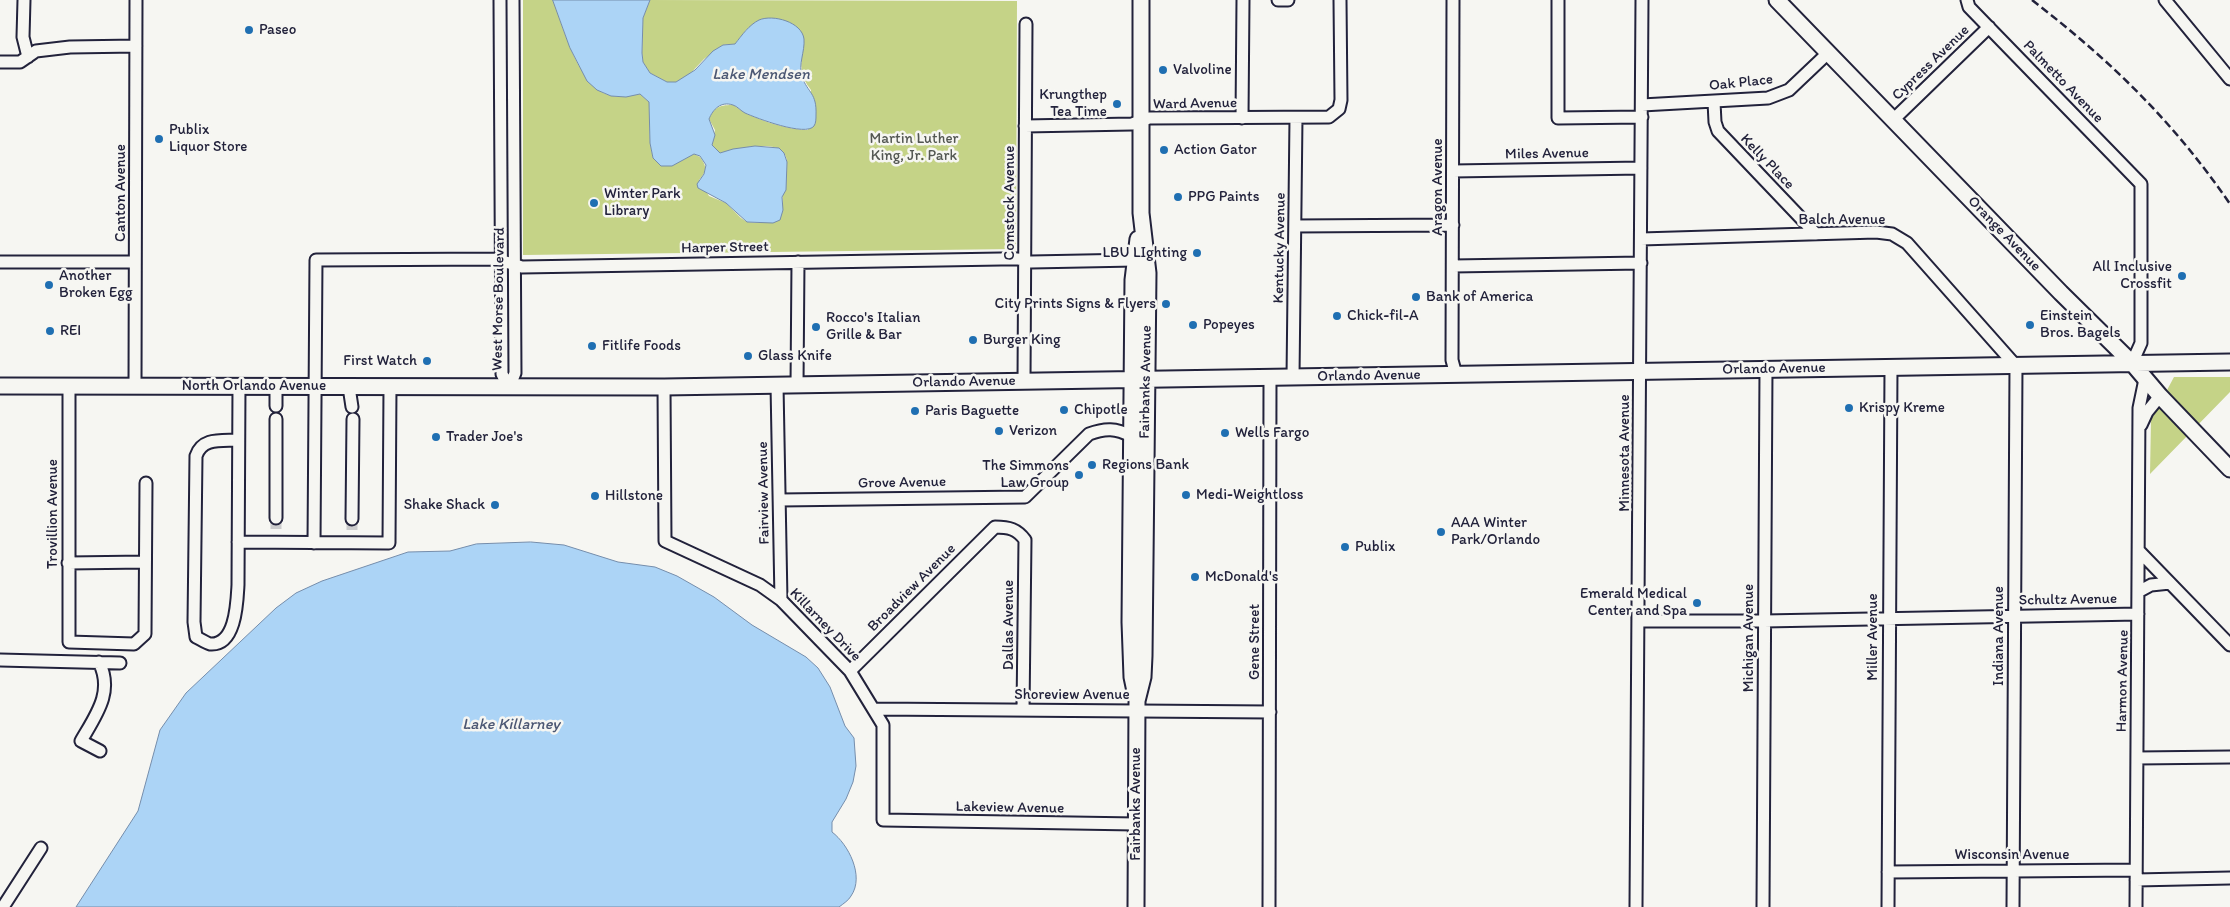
<!DOCTYPE html>
<style>
body{margin:0}
canvas{display:block;background:#f6f6f2}
</style>
<canvas width="2230" height="907"></canvas>
<script>
const c = document.querySelector('canvas').getContext('2d');
c.lineJoin = 'round';
function paint(path, color) {
  c.fillStyle = color;
  c.fill(path, 'evenodd');
}
function strokePath(path, color, width, dash) {
  c.strokeStyle = color;
  c.lineWidth = width;
  c.lineCap = dash ? 'butt' : 'round';
  c.setLineDash(dash || []);
  c.stroke(path);
}
function drawText(font, color, halo, rows, align = 'center') {
  c.font = font + ' Itim,sans-serif';
  c.lineWidth = 5;
  c.setLineDash([]);
  c.textBaseline = 'middle';
  c.strokeStyle = halo;
  c.fillStyle = color;
  for (const [text, x, y, turn = 0] of rows) {
    c.save();
    c.translate(x, y);
    c.rotate((+turn || 0) * Math.PI / 180);
    c.textAlign = isNaN(turn) ? turn : align;
    if (halo) c.strokeText(text, 0, 0);
    c.fillText(text, 0, 0);
    c.restore();
  }
}
const green = new Path2D(`
 M523 0H553C563 27 579 87 609 95 620 98 629 95 640 94L649 102 650 143 653 158 661 166 694 154 700 157C707 166 707 171 699 180L709 196 726 203 741 218 747 222 760 223 783 203C781 190 787 177 787 164 788 134 735 150 720 153L712 145 715 130 709 119C714 106 721 105 734 105 748 118 788 130 808 130L811 90C788 62 817 43 791 24L747 29 735 44 723 45 704 59 687 77 676 82H667L650 73 643 62 642 53 643 18 650 0 1017 1 1016 249 523 255Z
 M2174 377H2230V392L2150 474 2151 420Z`);
const water = new Path2D(`
 M553 0H650L643 18 642 53 643 62 650 73 667 82H676L695 70 713 51 723 45 735 44C742 35 749 25 759 20 773 14 802 22 804 39 805 52 798 64 802 77 808 93 817 93 816 115 816 119 816 123 814 126 806 137 756 118 745 113 741 111 737 106 733 105 721 101 713 109 709 119L715 135 712 145 720 153 733 149 755 146 779 148 784 153 787 162 786 190 782 197 783 210 780 220 773 223 747 222 726 203 698 188 697 184 704 174 706 165 700 156 694 154 672 166H661L653 158 650 143 649 102 640 94 626 97 611 96 597 90 587 81 570 48Z
 M531 542 564 545 618 562 655 567 677 576 714 597 752 625 806 657 818 668 830 687 845 726 854 738 856 766 853 782 846 799 832 822V832C848 844 865 876 851 896 849 900 843 904 839 907H76L138 811 160 730 186 693 276 608 296 593 322 581 408 552 450 551 476 544Z`);
const minorTunnel = new Path2D(`
 M276 518V531
 M352 519V531`);
const minor = new Path2D(`
 M24 0 23 37 28 57
 M500 0 502 374 509 388
 M1278 0H1288
 M1453 0 1452 360 1456 375
 M1558 0V118L1642 117
 M1967 0 1969 7 2141 184V343L2132 363
 M2165 0 2230 79
 M0 62H20L36 51 70 47 136 46
 M1714 102 1715 122 1718 131 1816 234
 M1642 105 1768 98 1789 90 1828 53
 M1242 118 1243 0
 M1893 120 1989 27
 M1025 126 1132 124 1149 118 1329 117 1339 109 1341 100 1340 0
 M1453 171 1641 168
 M1295 226 1453 225
 M1641 239 1876 232 1892 234 1907 243 2016 366 2013 907
 M0 262H135
 M1453 266 1641 263
 M1293 377 1296 118
 M1024 381 1026 24
 M777 385 781 600
 M797 385 798 262
 M69 386V642L134 644 145 634 146 483
 M135 386 136 0
 M276 386V406
 M349 387 352 407
 M664 387 665 541 760 585 781 600 850 671 883 725V820L1136 824
 M509 388 515 373 513 0
 M276 419V518
 M2141 425 2147 412 2160 396
 M238 440C222 441 202 437 196 456L194 622 196 637C200 639 206 643 210 644 236 646 237 602 238 585L239 386
 M780 500 1025 497 1089 434C1105 428 1116 428 1131 436
 M352 519 353 419
 M238 542 389 543 390 387
 M314 543 316 260 496 259 522 267 1001 259H1018L1031 262 1135 260
 M2139 551 2230 645
 M68 563 145 562
 M2138 592 2151 585 2170 583
 M1639 621H1764L2138 614
 M0 660 120 663
 M99 662C114 692 96 715 81 741L100 751
 M850 671 995 527C1009 527 1017 529 1025 540L1023 710
 M874 709 1270 712
 M2137 758 2230 757
 M1888 872 2136 870
 M2136 880 2230 878
 M3 907 41 848
 M1269 907 1270 378
 M1636 907 1642 0
 M1763 907 1766 369
 M1888 907 1891 368
 M2136 907 2139 408 2145 379`);
const major = new Path2D(`
 M1777 0 2061 293 2132 363 2160 396 2230 469
 M0 386 664 387 2230 362
 M1137 701 1143 677 1144 656 1148 273 1141 213V0
 M1136 907 1137 701 1132 677 1130 622 1133 280 1138 239`);
const rail = new Path2D(`
 M2032 0C2111 61 2173 121 2230 204`);
const markers = [
 [249,30,5,"#1f6fb2"],
 [1163,70,5,"#1f6fb2"],
 [1117,104,5,"#1f6fb2"],
 [159,139,5,"#1f6fb2"],
 [1164,150,5,"#1f6fb2"],
 [1178,197,5,"#1f6fb2"],
 [594,203,5,"#1f6fb2"],
 [1197,253,5,"#1f6fb2"],
 [2182,276,5,"#1f6fb2"],
 [49,285,5,"#1f6fb2"],
 [1416,297,5,"#1f6fb2"],
 [1166,304,5,"#1f6fb2"],
 [1337,316,5,"#1f6fb2"],
 [1193,325,5,"#1f6fb2"],
 [2030,325,5,"#1f6fb2"],
 [816,327,5,"#1f6fb2"],
 [50,331,5,"#1f6fb2"],
 [973,340,5,"#1f6fb2"],
 [592,346,5,"#1f6fb2"],
 [748,356,5,"#1f6fb2"],
 [427,361,5,"#1f6fb2"],
 [1849,408,5,"#1f6fb2"],
 [1064,410,5,"#1f6fb2"],
 [915,411,5,"#1f6fb2"],
 [999,431,5,"#1f6fb2"],
 [1225,433,5,"#1f6fb2"],
 [436,437,5,"#1f6fb2"],
 [1092,465,5,"#1f6fb2"],
 [1079,475,5,"#1f6fb2"],
 [1186,495,5,"#1f6fb2"],
 [595,496,5,"#1f6fb2"],
 [495,505,5,"#1f6fb2"],
 [1441,532,5,"#1f6fb2"],
 [1345,547,5,"#1f6fb2"],
 [1195,577,5,"#1f6fb2"],
 [1697,603,5,"#1f6fb2"]
];
const poiNames = [
 ["Paseo",259,30],
 ["Valvoline",1173,70],
 ["Krungthep",1107,95,"right"],
 ["Tea Time",1107,112,"right"],
 ["Publix",169,130],
 ["Liquor Store",169,147],
 ["Action Gator",1174,150],
 ["Winter Park",604,194],
 ["Library",604,211],
 ["PPG Paints",1188,197],
 ["LBU LIghting",1187,253,"right"],
 ["All Inclusive",2172,267,"right"],
 ["Crossfit",2172,284,"right"],
 ["Another",59,276],
 ["Broken Egg",59,293],
 ["Bank of America",1426,297],
 ["City Prints Signs & Flyers",1156,304,"right"],
 ["Chick-fil-A",1347,316],
 ["Einstein",2040,316],
 ["Bros. Bagels",2040,333],
 ["Rocco's Italian",826,318],
 ["Grille & Bar",826,335],
 ["Popeyes",1203,325],
 ["REI",60,331],
 ["Burger King",983,340],
 ["Fitlife Foods",602,346],
 ["Glass Knife",758,356],
 ["First Watch",417,361,"right"],
 ["Krispy Kreme",1859,408],
 ["Chipotle",1074,410],
 ["Paris Baguette",925,411],
 ["Verizon",1009,431],
 ["Wells Fargo",1235,433],
 ["Trader Joe's",446,437],
 ["Regions Bank",1102,465],
 ["The Simmons",1069,466,"right"],
 ["Law Group",1069,483,"right"],
 ["Medi-Weightloss",1196,495],
 ["Hillstone",605,496],
 ["Shake Shack",485,505,"right"],
 ["AAA Winter",1451,523],
 ["Park/Orlando",1451,540],
 ["Publix",1355,547],
 ["McDonald's",1205,577],
 ["Emerald Medical",1687,594,"right"],
 ["Center and Spa",1687,611,"right"]
];
const streetNames = [
 ["Cypress Avenue",1931,63,-44],
 ["Palmetto Avenue",2063,82,46],
 ["Oak Place",1741,83,-6],
 ["Ward Avenue",1195,104,-1],
 ["Miles Avenue",1547,154,-1],
 ["Kelly Place",1767,162,46],
 ["Aragon Avenue",1438,187,-90],
 ["Canton Avenue",121,193,-90],
 ["Comstock Avenue",1010,203,-90],
 ["Balch Avenue",1842,220],
 ["Orange Avenue",2004,234,46],
 ["Harper Street",725,248,-1],
 ["Kentucky Avenue",1280,248,-89],
 ["West Morse Boulevard",499,299,-89],
 ["Orlando Avenue",1774,369,-1],
 ["Orlando Avenue",1369,376,-1],
 ["Orlando Avenue",964,382,-1],
 ["Fairbanks Avenue",1146,382,-89],
 ["North Orlando Avenue",254,386],
 ["Minnesota Avenue",1625,453,-90],
 ["Grove Avenue",902,483,-1],
 ["Fairview Avenue",764,493,-91],
 ["Trovillion Avenue",53,514,-90],
 ["Broadview Avenue",912,588,-45],
 ["Schultz Avenue",2068,600,-1],
 ["Killarney Drive",825,625,46],
 ["Dallas Avenue",1009,625,-90],
 ["Indiana Avenue",1999,636,-90],
 ["Miller Avenue",1873,637,-90],
 ["Michigan Avenue",1749,638,-90],
 ["Gene Street",1255,642,-90],
 ["Harmon Avenue",2123,681,-89],
 ["Shoreview Avenue",1072,695],
 ["Fairbanks Avenue",1136,804,-90],
 ["Lakeview Avenue",1010,808,1],
 ["Wisconsin Avenue",2012,855]
];
const parkNames = [
 ["Martin Luther",914,139],
 ["King, Jr. Park",914,156]
];
const waterNames = [
 ["Lake Mendsen",761,75],
 ["Lake Killarney",511,725]
];
paint(green, '#c5d387');
paint(water, '#acd4f6');
strokePath(water, '#758dab', 1);
strokePath(minorTunnel, '#cccccd', 11, [11, 5.5]);
strokePath(minor, '#22223b', 15);
strokePath(major, '#22223b', 19);
strokePath(minor, '#f6f6f2', 11);
strokePath(major, '#f6f6f2', 15);
strokePath(rail, '#22223b', 2.5, [8, 4]);
for (const [x, y, r, color] of markers) {
  const dot = new Path2D();
  dot.arc(x, y, r, 0, 2 * Math.PI);
  c.fillStyle = color;
  c.fill(dot);
  strokePath(dot, '#f6f6f2', 2);
}
drawText('15px', '#22223b', '#f6f6f2', poiNames, 'left');
drawText('15px', '#22223b', '#f6f6f2', streetNames);
drawText('15px', '#535752', '#f6f6f2', parkNames);
drawText('italic 16px', '#4b5773', '#f6f6f2', waterNames);
</script>
